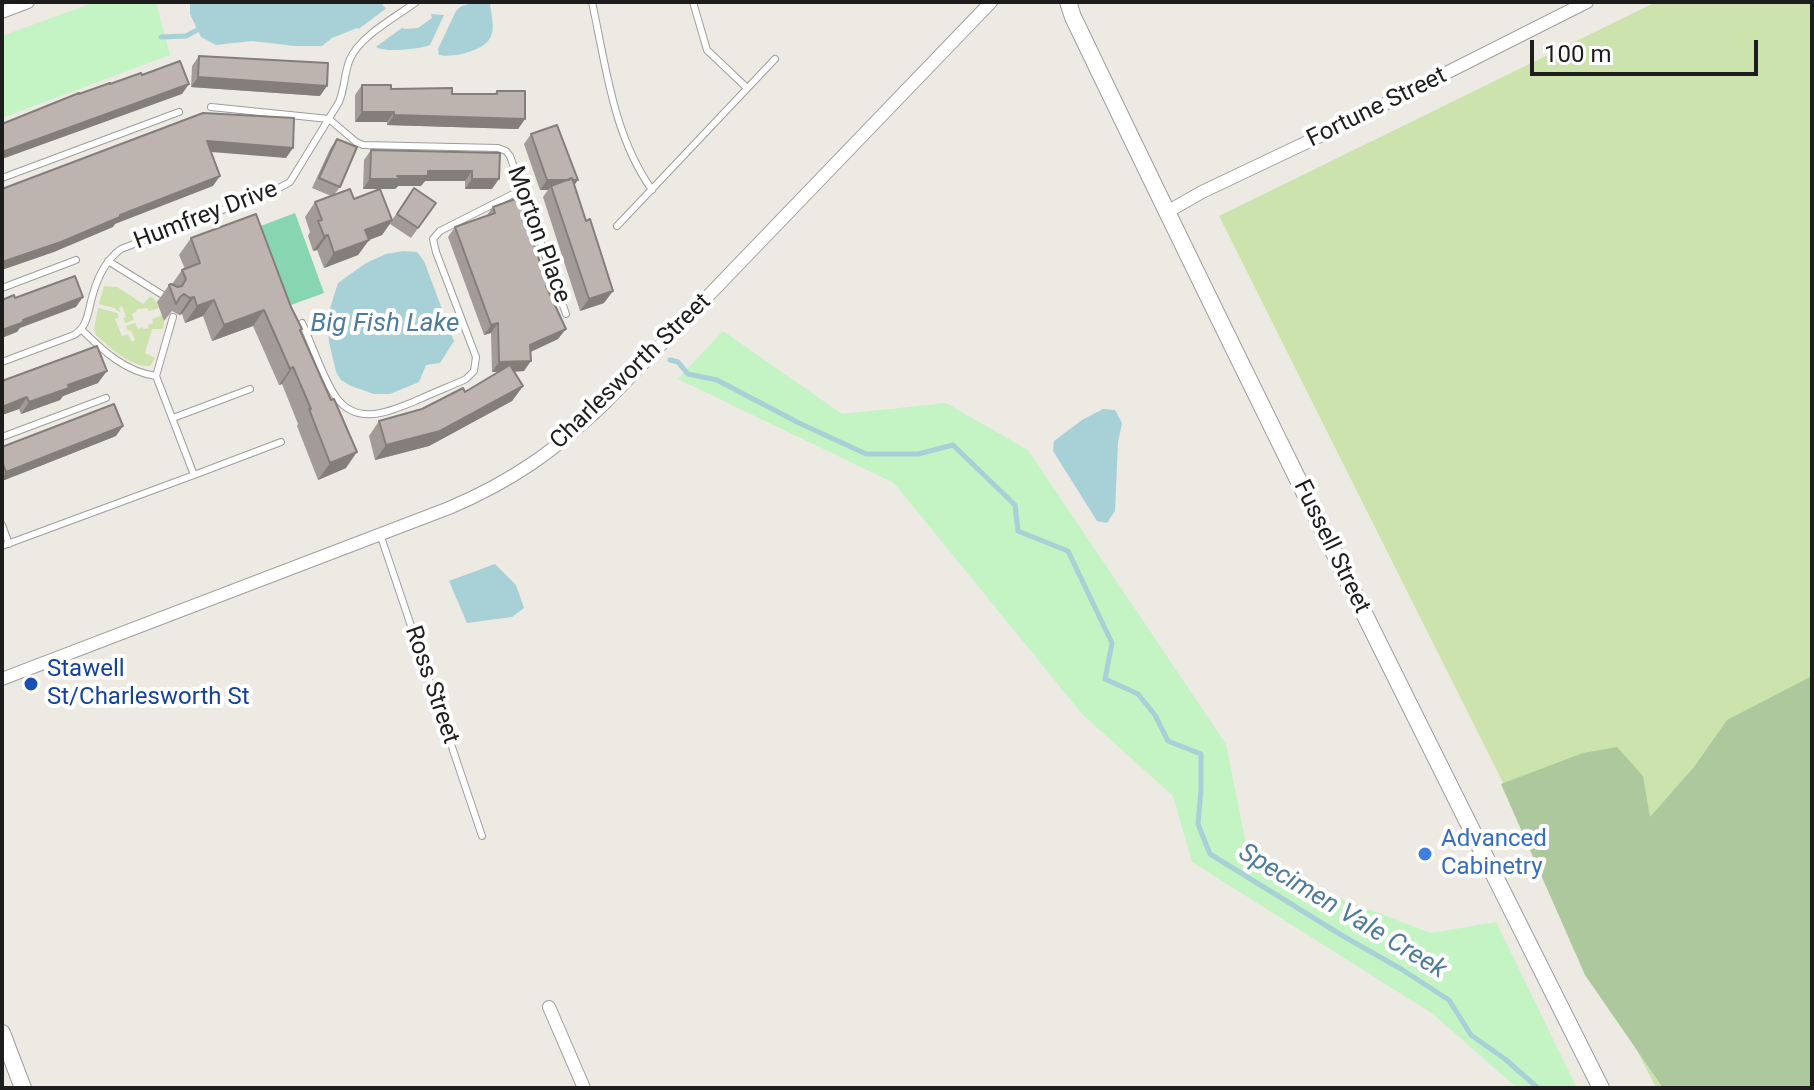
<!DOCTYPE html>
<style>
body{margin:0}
#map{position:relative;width:1814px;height:1090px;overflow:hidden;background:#ede9e3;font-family:Roboto,sans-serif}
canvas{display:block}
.frame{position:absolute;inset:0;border:4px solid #1d1d1d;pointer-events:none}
.scale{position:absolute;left:1530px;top:40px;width:228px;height:36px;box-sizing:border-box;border:4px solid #1d1d1d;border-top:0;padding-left:10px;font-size:24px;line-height:28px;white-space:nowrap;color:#1d1d1d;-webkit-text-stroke:6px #fff;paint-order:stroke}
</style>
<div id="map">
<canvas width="1814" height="1090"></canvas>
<div class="frame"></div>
<div class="scale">100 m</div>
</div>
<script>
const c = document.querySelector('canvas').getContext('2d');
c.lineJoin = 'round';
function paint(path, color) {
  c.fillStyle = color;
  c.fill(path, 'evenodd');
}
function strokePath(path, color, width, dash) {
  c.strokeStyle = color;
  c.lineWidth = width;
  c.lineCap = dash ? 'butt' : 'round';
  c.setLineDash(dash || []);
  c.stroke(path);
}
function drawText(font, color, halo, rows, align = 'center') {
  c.font = font + ' Roboto,sans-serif';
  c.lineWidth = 8;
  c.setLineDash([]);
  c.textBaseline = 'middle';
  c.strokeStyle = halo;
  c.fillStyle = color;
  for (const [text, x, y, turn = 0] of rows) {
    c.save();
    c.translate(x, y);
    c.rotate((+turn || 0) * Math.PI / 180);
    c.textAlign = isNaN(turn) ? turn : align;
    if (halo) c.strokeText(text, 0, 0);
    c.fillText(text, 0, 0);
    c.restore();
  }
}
const grass = new Path2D(`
 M1656 2H1812V1088H1656L1219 216Z
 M104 286 117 287 143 304 151 296 156 301 159 308 149 311 147 308 136 309 137 311 132 314 134 320 125 323 123 318 126 317 122 306 119 308 121 313 114 308 99 304Z
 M98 308 117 313 119 317 115 319 122 336 128 334 132 342 135 340 131 330 128 331 126 326 135 323 138 329 143 327 144 329 149 328 148 325 153 323 152 319 162 315 164 322 163 329H152L145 353 155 358 150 366C131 367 110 348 96 335L94 329Z`);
const forest = new Path2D(`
 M1812 676V1088H1663L1585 975 1501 784 1583 753 1617 747 1643 776 1650 817 1694 767 1727 720Z`);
const park = new Path2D(`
 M95 2H156L170 55 2 118V36Z
 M723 331 842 414 946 403 1028 450 1226 744 1250 864 1431 933 1496 922 1577 1088H1517L1433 1014 1192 862 1173 796 1083 715 894 483 678 379Z`);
const pitch = new Path2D(`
 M295 213 324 293 280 309 250 230Z`);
const water = new Path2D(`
 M190 2H380L404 29 418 28 432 18 431 14 444 15 430 45C420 49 386 53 376 47 369 42 363 34 357 28L332 38 322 46H295L252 41 216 45 201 37 190 14Z
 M473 2 490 4C491 13 495 28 491 36 486 51 452 58 439 55L438 49 456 11 460 7Z
 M403 251 417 252 424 261 454 341 440 363 426 365 419 382 390 394H374L351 386 341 380 336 372 329 342 327 318 338 283 366 263 386 254Z
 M1103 409 1115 410 1122 423 1118 442 1115 511 1107 523 1097 521 1053 451 1054 441 1082 420Z
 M495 564 516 585 524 608 512 617 467 623 449 581Z`);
const pier = new Path2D(`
 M388 7 406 25 373 49 356 32 352 34Z`);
const stream = new Path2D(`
 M161 37 186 36 201 28
 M670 360 678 362 688 374 717 380 799 423 866 454H918L953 445 1015 505 1018 531 1068 551 1112 643 1105 679 1138 694 1155 715 1168 741 1201 754V789L1198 824 1210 854 1343 936 1401 969 1449 1000 1471 1035 1505 1059 1538 1088`);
const service = new Path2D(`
 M592 2C606 66 613 135 652 190
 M693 2 707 50 747 88
 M211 107 329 119 356 142 363 145 498 148 506 151 510 156 566 314
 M2 178 179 112
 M617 226 775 59
 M108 261 166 297
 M2 288 76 260
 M302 323C312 344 323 379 336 397 358 428 393 410 420 399 435 392 451 386 466 379L474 371 476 357 436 252 433 239 440 231 521 190
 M82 330C103 351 126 372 156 376
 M2 362 74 335C89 326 88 309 93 294 98 276 106 260 121 249L277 189 290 182 339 102C345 88 344 73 350 59 360 36 396 17 416 2
 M173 418 250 389
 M2 437 106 398
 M194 475 281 442
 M2 525 9 544
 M380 534 482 836
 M2 546 194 475 156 376 173 317`);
const minor = new Path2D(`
 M2 12 28 2
 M1167 212 1202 192 1341 126 1587 2
 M2 679 449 508C513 481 556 450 606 402L991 2
 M549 1007 584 1088`);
const tertiary = new Path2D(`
 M1068 2 1073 17C1245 376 1422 732 1601 1088
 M2 1033 23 1088`);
const wall = new Path2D(`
 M199 56 320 96 191 87 192 66Z
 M362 85 391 89 452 94H494L497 91 525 119 518 129 387 125V122H355V95Z
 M531 134 574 185 604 303 580 311 543 197 548 190H540L524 144Z
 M337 139 340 187 334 195 354 199 380 189H363L364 160 371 150 500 153 492 189H465V181H425L421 186H398L395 189H380L392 220 414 188 436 203 411 238 390 224 382 235 369 240 358 255 324 268 317 250 313 251 308 236 310 232 305 217 315 202 331 196 312 188 330 149Z
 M493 207 547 288 558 339 531 352 524 371 514 372 523 386 512 401 429 446 375 460 369 436 379 421 422 409 465 392 499 372H492L491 333 484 335 448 237 455 227 486 216Z
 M191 238 291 307 301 331 346 468 318 480 297 426 298 424 282 384 279 385 253 326 212 341 203 316 185 323 182 314 179 315 172 311 164 321 157 302 169 285 172 284 182 270 185 269 179 255Z
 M2 381 98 383 63 396 60 400 21 414 19 409 2 415Z
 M116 436 2 481V447Z`);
const shadedWall = new Path2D(`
 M198 77 327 86 320 96 191 87Z
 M189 84 182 94 2 159V152Z
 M362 112H394L387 122H355Z
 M394 115 525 119 518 129 387 125Z
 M207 141 293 148 286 158 199 151Z
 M428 171H472L465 181H425L421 186H398L395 189H363L370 179Z
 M220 176 213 186 115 224 113 227 54 252 2 270V262Z
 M472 179H499L492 189H465Z
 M547 180H578L571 190 551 186 548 190H540Z
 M392 220 382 235 369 240 358 255 324 268 334 253 365 230Z
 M328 235 317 250 313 251 324 236Z
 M613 291 604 303 580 311 589 299Z
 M83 297 76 307 20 328 17 332 2 338V330L23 320Z
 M194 297 182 314 179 315 190 298Z
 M214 300 203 316 185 323 197 306Z
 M264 310 253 326 212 341 224 325Z
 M498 323 491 333 484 335 491 325Z
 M566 329 558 339 523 355 530 345Z
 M531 361 524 371 492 372 499 362Z
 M293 367 282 384 279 385 290 369Z
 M107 371 98 383 63 396 60 400 21 414 29 402 68 385Z
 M523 386 512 401 429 446 375 460 386 445Z
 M27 397 19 409 2 415V407Z
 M123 426 116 436 2 481V478L6 472Z
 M357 452 346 468 318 480 330 463Z`);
const building = new Path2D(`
 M199 56 328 63 327 86 198 77Z
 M180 61 189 84 2 152V124L79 93V94L110 83V84L141 73 142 75Z
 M362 85H391V89L452 88V94H497V91H525V119L394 115V112H362Z
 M203 113 294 118 293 148 207 141 220 176 120 215V217L61 242 2 262V189Z
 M557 125 578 180H573L572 178 569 180H547L531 134Z
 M337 139 357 147 340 187 319 178Z
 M371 150 500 153 499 179H472V171H428V176H397L402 179H370Z
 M572 178 586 221 590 219 613 291 589 299 551 186Z
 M414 188 436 203 418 228 397 214Z
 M350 189 354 199 380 189 392 220 365 230 369 240 334 253 328 235 324 236 318 221 322 220 315 202Z
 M518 198 548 286H546L566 329 530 345 531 361 499 362 498 323 491 325 455 227 495 213 493 207Z
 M256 214 291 307 302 329 300 330 331 400 334 399 357 452 330 463 309 409H311L293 367 290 369 264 310 224 325 214 300 197 306 194 297 190 298 184 294 180 297 176 304 169 285 171 284 178 287 182 286 186 279 182 270 200 263 191 238Z
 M75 276 83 297 23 320 24 322 2 330V300L14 295 15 298Z
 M97 346 107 371 68 385 69 388 29 402 27 397 2 407V381Z
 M510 365 523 386 440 431 386 445 379 421 422 409 463 388 465 392Z
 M114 404 123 426 6 472 2 461V447Z`);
const markers = [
 [31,684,8,"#1a4fb4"],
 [1425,854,8,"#3f7fe0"]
];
const streetNames = [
 ["Fortune Street",1377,108,-26],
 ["Humfrey Drive",206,216,-21],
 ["Morton Place",538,235,70],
 ["Charlesworth Street",631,372,-44],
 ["Fussell Street",1331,547,64],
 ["Ross Street",431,685,71]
];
const transitNames = [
 ["Stawell",47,670],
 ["St/Charlesworth St",47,698]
];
const shopNames = [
 ["Advanced",1441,840],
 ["Cabinetry",1441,868]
];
const waterNames = [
 ["Big Fish Lake",385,324],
 ["Specimen Vale Creek",1342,912,31]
];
paint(grass, '#cce3ad');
paint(forest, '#acc89c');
paint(park, '#c4f4c3');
paint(pitch, '#88d5b1');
paint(water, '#a7d0d7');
paint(pier, '#ede9e3');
strokePath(stream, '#a7d0d7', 5);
strokePath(service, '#9e9e9e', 8);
strokePath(minor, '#9e9e9e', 14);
strokePath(tertiary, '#9e9e9e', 18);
strokePath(service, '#fff', 6);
strokePath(minor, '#fff', 12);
strokePath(tertiary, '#fff', 16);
paint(wall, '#a39b97');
paint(shadedWall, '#847e7b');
paint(building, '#bdb4b0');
strokePath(building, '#847e7b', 2);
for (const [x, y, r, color] of markers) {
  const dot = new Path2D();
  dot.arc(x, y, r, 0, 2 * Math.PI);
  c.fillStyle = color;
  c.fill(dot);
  strokePath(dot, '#fff', 3);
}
drawText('24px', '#1d1d1d', '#fff', streetNames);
drawText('24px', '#164399', '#fff', transitNames, 'left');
drawText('24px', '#366cbe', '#fff', shopNames, 'left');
drawText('italic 26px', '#4f7b9c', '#fff', waterNames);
</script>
